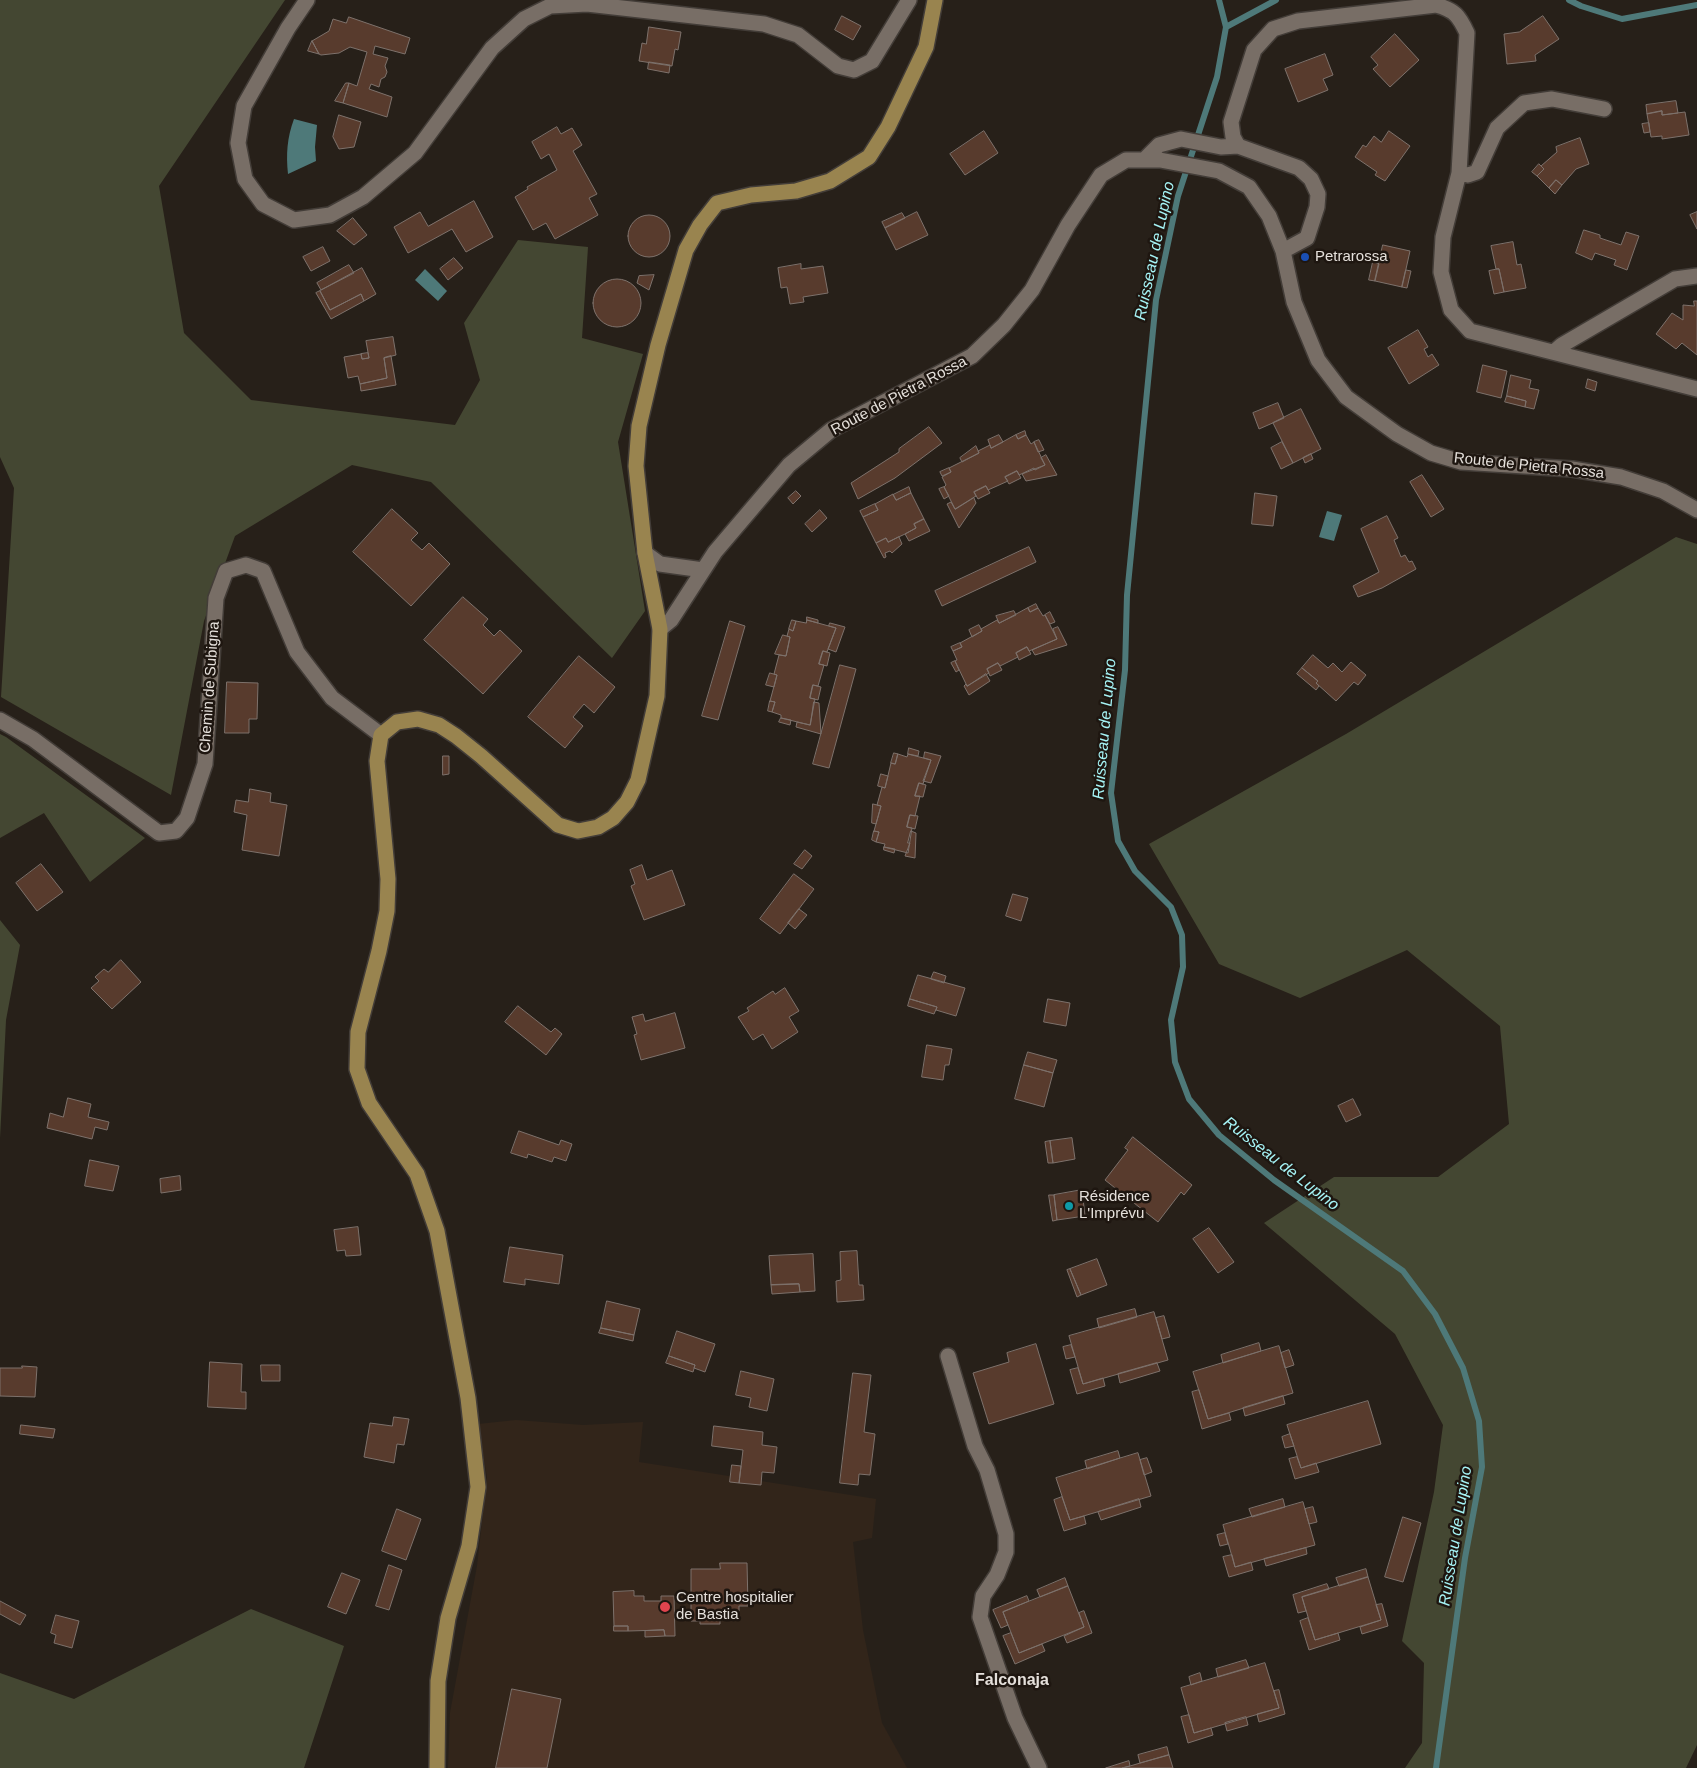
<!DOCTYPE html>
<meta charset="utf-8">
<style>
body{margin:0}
canvas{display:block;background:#272019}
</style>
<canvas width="1697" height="1768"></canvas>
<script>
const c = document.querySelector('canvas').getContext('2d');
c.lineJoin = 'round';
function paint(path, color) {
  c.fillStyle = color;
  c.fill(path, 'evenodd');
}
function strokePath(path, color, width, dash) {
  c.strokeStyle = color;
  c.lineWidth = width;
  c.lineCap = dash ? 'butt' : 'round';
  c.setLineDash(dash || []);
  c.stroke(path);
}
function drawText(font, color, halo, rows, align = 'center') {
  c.font = font + ' Helvetica,sans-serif';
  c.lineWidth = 5;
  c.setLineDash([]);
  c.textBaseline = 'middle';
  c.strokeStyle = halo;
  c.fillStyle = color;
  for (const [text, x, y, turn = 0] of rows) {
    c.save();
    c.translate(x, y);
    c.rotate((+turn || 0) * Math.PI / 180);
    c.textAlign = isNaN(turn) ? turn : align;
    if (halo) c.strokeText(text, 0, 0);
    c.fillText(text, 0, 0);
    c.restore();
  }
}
const built = new Path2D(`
 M516 1420 583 1425 643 1422 639 1462 876 1499 872 1538 853 1542 863 1630 882 1723 907 1768H448L450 1713 477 1566 486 1487 487 1477 478 1424Z`);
const green = new Path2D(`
 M0 0H285L159 186 184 333 251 400 455 425 480 380 464 323 518 240 588 247 582 338 643 354 618 442 645 611 612 658 431 482 352 465 235 536 204 621 171 795 1 697 14 488 0 457Z
 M1676 537 1697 544V1745L1686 1768H1405L1422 1743 1424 1663 1402 1641 1434 1492 1443 1425 1395 1334 1264 1223 1334 1177H1438L1509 1124 1500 1026 1407 950 1300 998 1219 964 1149 844 1346 734Z
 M0 734 6 737 145 838 90 882 44 813 0 838Z
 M0 920 20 945 6 1020 0 1138Z
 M251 1609 344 1646 304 1768H0V1673L74 1699Z`);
const water = new Path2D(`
 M294 119 317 125 315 147 316 161 288 174C286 154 287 138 294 119Z
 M425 269 447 291 438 301 415 280Z
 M1327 511 1342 515 1334 541 1319 537Z`);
const stream = new Path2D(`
 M1219 0 1226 27 1217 77 1178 196 1156 300 1127 595 1125 670 1111 793 1118 841 1135 871 1171 907 1182 935 1183 967 1171 1020 1175 1062 1189 1099 1219 1135 1274 1180 1403 1271 1435 1314 1463 1368 1479 1421 1482 1467 1465 1558 1436 1768
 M1569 0 1581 6 1622 19 1697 5
 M1226 27 1276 0`);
const building = new Path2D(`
 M842 16 861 26 853 40 835 30Z
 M1543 16 1559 39 1535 55 1536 61 1507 64 1504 34 1519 32Z
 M349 17 410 38 405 54 375 46 373 54 388 58 385 66 387 72 385 77 381 79 379 87 371 84 369 89 392 97 387 117 343 103 349 83 357 86 367 52 350 47 339 53 321 55 319 54 312 41 329 31 333 19 346 23Z
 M649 27 681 32 678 50 675 49 672 66 639 61 642 43 646 44Z
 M1395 34 1419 60 1390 87 1373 69 1378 65 1371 57Z
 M312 41 319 54 308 51Z
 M1325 54 1333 75 1323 79 1328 90 1298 102 1285 69Z
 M649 62 670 65 669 73 648 69Z
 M346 83H349L343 103 335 101Z
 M1676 101 1678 113 1662 115V111L1647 114 1646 105Z
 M1662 111V115L1685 112 1689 135 1662 139V136L1651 137 1647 114Z
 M339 115 361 122 354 147 339 149 333 137Z
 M1649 123 1650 132 1644 133 1642 124Z
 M557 127 561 134 572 128 582 145 573 151 597 194 589 198 598 215 555 239 546 223 533 230 515 197 528 189 527 187 557 170 549 154 541 159 532 142Z
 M984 131 998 153 965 175 950 154Z
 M1389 131 1410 146 1385 181 1375 175 1377 172 1355 157 1363 145 1366 147 1374 136 1381 142Z
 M1580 138 1589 164 1576 169 1562 185 1556 180 1549 188 1537 176 1544 169 1541 166 1557 152 1556 147Z
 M1539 164 1544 169 1537 176 1532 172Z
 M1556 180 1562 185 1555 194 1549 188Z
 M474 201 493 237 466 252 452 229 408 253 394 227 420 212 428 226Z
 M917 212 928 235 896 250 885 228Z
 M1697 212V229L1690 215Z
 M902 213 905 218 885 228 882 222Z
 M628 236a21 21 0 1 1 42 0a21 21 0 1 1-42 0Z
 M353 218 367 235 354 245 337 231Z
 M1584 230 1600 235V238L1621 245 1626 232 1639 236 1627 270 1614 265 1616 260 1595 253 1592 260 1576 253Z
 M1513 242 1517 265 1521 264 1526 288 1504 292 1499 269H1496L1491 246Z
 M1383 245 1410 251 1402 287 1375 281Z
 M323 247 330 261 311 271 303 257Z
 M454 258 463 268 448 280 440 269Z
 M1373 262 1379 264 1375 281 1369 280Z
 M801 264V269L823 266 828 293 803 297 804 302 790 304 787 287 781 288 778 268Z
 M349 265 354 273 321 290 317 283Z
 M362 268 376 294 364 301 361 294 330 310 320 291Z
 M1499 269 1504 292 1494 294 1489 271Z
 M1406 270 1411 271 1407 288 1402 287Z
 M654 275 649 290 637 283 639 276Z
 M593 303a24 24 0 1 1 48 0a24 24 0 1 1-48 0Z
 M320 291 330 310 361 294 364 301 331 319 316 293Z
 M1694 301H1697V355L1682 343 1676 349 1656 334 1672 313 1683 320V305L1694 306Z
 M1418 330 1428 347 1424 349 1428 357 1432 354 1439 365 1409 384 1388 348Z
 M393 337 396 355 384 358 387 378 360 384 358 376 348 378 344 357 361 354 362 359 369 358 366 341Z
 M368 353 369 358 362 359 361 354Z
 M391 356 396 385 361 391 360 384 387 378 384 358Z
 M1483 365 1507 371 1501 398 1477 392Z
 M1511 375 1531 380 1529 388 1539 390 1534 409 1525 407 1526 401 1507 396Z
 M1588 379 1597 382 1595 391 1586 388Z
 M1507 396 1526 401 1525 407 1505 402Z
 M1278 403 1284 418 1259 429 1253 413Z
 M1301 409 1321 449 1293 463 1273 423Z
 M929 427 942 443 895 478 858 499 851 483 899 452V449Z
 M1025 431 1026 435 1018 439 1016 435Z
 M999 435 1003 442 991 448 988 440Z
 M1016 435 1018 439 1026 435 1031 444 1034 442 1045 465 1035 470 1034 468 1019 475 1017 471 1005 477 1008 481 988 490 986 486 974 492 976 496 955 509 944 487 946 485 942 477 951 472 949 468 979 453 978 451 990 445 991 448Z
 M1039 440 1044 450 1038 452 1034 442Z
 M1282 442 1293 463 1281 469 1271 448Z
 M976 446 979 453 962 462 960 458Z
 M1311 454 1313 459 1305 463 1303 458Z
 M1046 455 1057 475 1026 481 1022 474 1045 465 1041 458Z
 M949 468 951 472 942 476 940 472Z
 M1017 471 1021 478 1009 484 1005 477Z
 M1422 475 1444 509 1431 517 1410 482Z
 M986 486 990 493 978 499 974 492Z
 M909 487 911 493 896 500 893 495Z
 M944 487 949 496 944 499 939 489Z
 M796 491 801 496 793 504 788 498Z
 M911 493 924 519 914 524 916 528 905 534 888 542 886 538 876 543 863 517 878 510 875 504 893 494 896 500Z
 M1255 493 1277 496 1273 526 1252 524Z
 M974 498 976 503 959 528 947 504 951 502 955 509Z
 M875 504 878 510 863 517 860 511Z
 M392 509 418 533 411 540 422 550 429 543 450 564 411 606 353 552Z
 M820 510 827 518 812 532 805 524Z
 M1387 516 1398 538 1394 540 1401 557 1405 555 1409 562 1412 561 1416 569 1382 588 1358 597 1353 586 1379 572 1361 529Z
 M924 519 930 531 909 541 905 534 916 528 914 524Z
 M899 537 902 544 892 553 890 551 885 553 886 557 884 558 876 543 886 538 888 542Z
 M1029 547 1036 562 942 606 935 591Z
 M463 597 488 619 483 625 494 636 500 630 522 651 483 694 424 640Z
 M1036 604 1038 608 1030 612 1028 608Z
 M1028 608 1030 612 1038 608 1043 616 1045 615 1057 639 1029 651 1027 647 1016 653 1018 657 1000 666 998 663 987 669 989 673 967 686 955 661 957 660 953 651 962 647 960 643 982 631 981 629 997 620 999 623Z
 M1014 611 1016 615 999 623 996 616Z
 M1050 612 1055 622 1050 624 1045 615Z
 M807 617 818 620V623L807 620Z
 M792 620 796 621 793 631 789 629Z
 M807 620 836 628 827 652 823 651 819 664 824 665 818 686 813 685 810 698 815 699 810 725 781 718V715L772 712 775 702 770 701 777 675 774 674 779 655 786 656 790 637 787 636 789 629 793 631 796 621 806 623Z
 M730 621 745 626 718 720 702 716Z
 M830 623 845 627 836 652 828 649 836 628 829 626Z
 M979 625 982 631 972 637 969 630Z
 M1058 627 1067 645 1035 655 1032 650 1057 639 1053 629Z
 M783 635 790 637 786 656 775 654Z
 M960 643 962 647 953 651 951 647Z
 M1027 647 1031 654 1019 660 1016 653Z
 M823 651 830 653 827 666 819 664Z
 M1313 655 1328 668 1333 663 1342 672 1351 662 1366 675 1358 685 1354 682 1336 701 1316 683 1318 681 1302 668Z
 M579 656 615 687 594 713 584 704 573 717 583 726 565 748 528 717Z
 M955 661 959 670 956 672 951 663Z
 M998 663 1002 670 990 676 987 669Z
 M840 665 856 669 829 768 813 764Z
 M1302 668 1318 681 1316 683 1319 686 1316 690 1297 674Z
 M770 673 777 675 774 687 766 685Z
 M986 674 990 681 969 695 964 686 966 684 967 686Z
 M227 682 258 683 257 719H249V733H225Z
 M813 685 821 687 818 700 810 698Z
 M770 701 775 702 772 712 768 711Z
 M814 702 819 703 821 734 796 727 797 722 810 725Z
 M781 718 791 720 790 725 779 722Z
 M909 748 919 751 918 756 908 754Z
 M925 752 941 756 931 783 923 781 931 760 924 758Z
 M894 753 898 754 895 764 891 763Z
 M898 754 907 757 908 754 931 760 923 784 919 783 915 796H920L915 816 910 815 907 827 912 828 908 853 884 847 885 844 876 842 879 832 874 831 881 806 877 805 882 787 885 788 891 763 895 764Z
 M443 756H449V774L443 775Z
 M881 774 888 776 885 788 878 786Z
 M919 783 926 785 923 797 915 796Z
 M250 789 271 793 270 802 287 805 279 856 242 850 247 815 234 812 236 800 248 802Z
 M873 804 881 806 876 824 872 823Z
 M910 815 918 816 915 829 907 827Z
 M874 831 879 832 876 842 872 840Z
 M911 831 916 833 915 858 905 856 910 843H908Z
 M884 847 895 849 894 853 884 850Z
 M805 850 812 856 802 869 794 864Z
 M41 864 63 892 37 911 16 883Z
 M642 865 647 880 672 870 685 905 644 920 631 886 635 884 630 870Z
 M794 874 814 889 780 934 760 919Z
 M1013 894 1028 898 1021 921 1006 916Z
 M799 909 807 915 795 929 788 923Z
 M121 960 141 982 112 1009 91 988 99 981 95 977 104 969 108 972Z
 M934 972 946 976 944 983 931 979Z
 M918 975 965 988 956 1016 936 1010 937 1007 910 999Z
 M785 988 799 1011 789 1017 798 1032 772 1049 763 1034 753 1040 738 1017 749 1011 747 1008 773 991 775 994Z
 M910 999 937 1007 934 1014 908 1006Z
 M1048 999 1070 1003 1066 1026 1044 1022Z
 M518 1006 551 1032 555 1028 562 1034 546 1055 505 1022Z
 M675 1013 685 1048 641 1060 634 1035 637 1034 632 1017 643 1014 645 1021Z
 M927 1045 952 1049 949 1065H945L943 1080 922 1077Z
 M1028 1052 1057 1060 1053 1073 1024 1065Z
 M1024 1065 1053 1073 1044 1107 1015 1099Z
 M68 1098 91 1104 88 1117 109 1122 107 1130 95 1127 92 1139 47 1128 50 1113 63 1117Z
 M1353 1099 1361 1115 1346 1122 1338 1106Z
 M519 1131 559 1145 561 1140 572 1144 566 1161 554 1157 552 1162 528 1154 527 1158 511 1153Z
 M1133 1137 1192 1185 1184 1195 1181 1192 1158 1222 1105 1180 1128 1150 1125 1148Z
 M1072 1138 1075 1159 1053 1163 1050 1141Z
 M1050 1141 1053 1163H1048L1045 1142Z
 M90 1160 119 1166 113 1191 85 1186Z
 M180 1176 181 1190 161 1193 160 1179Z
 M1082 1190 1085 1216 1057 1220 1054 1195Z
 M1049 1195H1054L1057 1220 1053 1221Z
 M358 1227 361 1255 346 1256 345 1250 337 1251 334 1230Z
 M1209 1228 1234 1262 1218 1273 1193 1239Z
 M510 1247 563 1255 559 1284 525 1279V1285L504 1282Z
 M857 1251 859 1285H863L864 1300 837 1302 836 1281 841 1280 840 1252Z
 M813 1254 815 1291 800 1292 799 1284 771 1285 769 1256Z
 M1097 1259 1107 1285 1081 1295 1070 1269Z
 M1070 1269 1081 1295 1077 1297 1067 1270Z
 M799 1284 800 1292 772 1294 771 1285Z
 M607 1301 640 1309 634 1335 601 1328Z
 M1135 1309 1137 1317 1099 1328 1097 1319Z
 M1154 1312 1168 1360 1083 1384 1069 1336Z
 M1164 1316 1170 1337 1162 1339 1156 1318Z
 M601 1328 634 1335 633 1341 599 1333Z
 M677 1331 715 1344 705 1372 694 1368 695 1365 669 1356Z
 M1259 1343 1261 1351 1223 1363 1221 1355Z
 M1036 1344 1054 1404 989 1424 973 1373 1009 1362 1007 1353Z
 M1071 1345 1075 1357 1066 1359 1063 1347Z
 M1279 1346 1293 1393 1208 1419 1193 1372Z
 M1289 1350 1294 1365 1285 1368 1281 1353Z
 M669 1356 695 1365 693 1372 666 1363Z
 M210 1362 242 1364 241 1392H246V1409L208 1407Z
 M1157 1363 1160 1371 1120 1383 1118 1374Z
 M261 1365H280V1381H262Z
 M22 1366 37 1367 35 1397 0 1396V1368H22Z
 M1078 1368 1083 1384 1103 1378 1105 1386 1077 1394 1070 1370Z
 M741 1371 774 1379 767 1411 749 1407 751 1398 736 1395Z
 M853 1373 871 1375 864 1432 875 1434 870 1475 859 1474 858 1485 840 1483Z
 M1199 1390 1208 1419 1229 1413 1231 1420 1202 1429 1192 1392Z
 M1283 1396 1285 1404 1245 1416 1243 1408Z
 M1368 1401 1381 1444 1301 1468 1287 1425Z
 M394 1417 409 1419 404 1445 397 1444 394 1463 364 1457 370 1423 392 1426Z
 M21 1425 55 1429 53 1438 20 1434Z
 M714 1426 763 1432 762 1445 777 1447 774 1473 762 1472 761 1485 739 1483 743 1450 712 1446Z
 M1290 1434 1294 1446 1285 1448 1282 1437Z
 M1118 1451 1120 1458 1087 1469 1085 1461Z
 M1138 1453 1151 1496 1070 1520 1056 1478Z
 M1297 1457 1301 1468 1316 1463 1319 1472 1295 1479 1289 1459Z
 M1147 1458 1152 1472 1144 1475 1140 1460Z
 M732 1465 741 1466 739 1483 730 1482Z
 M1062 1497 1070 1520 1084 1516 1086 1524 1064 1531 1054 1500Z
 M1139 1499 1141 1507 1101 1520 1098 1512Z
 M1283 1499 1285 1507 1252 1517 1249 1509Z
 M1303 1502 1315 1545 1235 1567 1223 1525Z
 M1313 1507 1317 1522 1309 1524 1305 1509Z
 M397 1509 421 1519 406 1560 382 1551Z
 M1403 1517 1421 1523 1403 1582 1385 1577Z
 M1225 1533 1228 1544 1220 1546 1217 1535Z
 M1306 1548 1307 1554 1266 1566 1264 1559Z
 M1232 1555 1235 1567 1251 1562 1253 1570 1229 1577 1223 1557Z
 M720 1563H747L748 1606H739V1611H720V1624H700V1621H691V1569H720Z
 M389 1565 402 1570 389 1610 376 1606Z
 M1366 1569 1368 1577 1339 1586 1336 1578Z
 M342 1573 360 1580 346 1614 328 1607Z
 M1368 1577 1381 1620 1315 1640 1302 1597Z
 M1065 1578 1068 1586 1040 1597 1037 1590Z
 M1327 1584 1329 1589 1302 1597 1306 1611 1298 1613 1293 1595Z
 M1068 1586 1084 1627 1019 1653 1003 1612Z
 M634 1591V1596H644V1601H661V1596H674L675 1636H665L664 1630 628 1631V1626H614L613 1592Z
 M1027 1596 1029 1601 1003 1612 1008 1625 1001 1628 993 1610Z
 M0 1601 26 1615 20 1625 0 1614Z
 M1382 1604 1388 1626 1362 1634 1360 1627 1381 1620 1376 1605Z
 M1084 1611 1092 1633 1067 1643 1064 1636 1084 1627 1079 1613Z
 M56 1615 79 1621 72 1648 54 1643 56 1635 51 1633Z
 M1308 1618 1315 1640 1338 1633 1340 1640 1309 1650 1300 1621Z
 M614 1626H628V1631H614Z
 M664 1630 665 1636 645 1637V1631Z
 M1011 1633 1019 1653 1042 1644 1045 1651 1015 1664 1003 1636Z
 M1246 1660 1249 1668 1218 1677 1216 1669Z
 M1265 1663 1279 1708 1194 1733 1181 1688Z
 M1200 1673 1202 1681 1191 1685 1189 1677Z
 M512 1689 561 1699 547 1768H496Z
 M1279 1690 1285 1714 1259 1722 1257 1714 1279 1708 1274 1691Z
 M1189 1715 1194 1733 1211 1728 1213 1735 1188 1743 1181 1717Z
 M1246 1717 1248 1725 1227 1731 1225 1723Z
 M1167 1747 1169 1755 1140 1763 1138 1755Z
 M1169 1755 1173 1768H1122L1130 1766Z
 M1129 1761 1130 1766 1122 1768H1106Z`);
const minor = new Path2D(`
 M307 0 288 28 244 106 238 143 245 179 263 204 294 220 330 215 363 197 415 153 492 48 524 19 550 6 587 4 764 24 798 35 838 66 854 70 872 61 909 0
 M1144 160 1159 145 1181 139 1221 147 1238 146
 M1459 173 1468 175 1477 172 1497 128 1524 103 1552 99 1604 109
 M1283 251 1307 238 1317 207 1318 194 1311 179 1299 168 1238 146 1233 137 1231 122 1254 50 1273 29 1298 21 1436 5C1455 10 1459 16 1467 33L1459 173 1443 237 1441 272 1451 310 1470 331 1697 389
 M1554 352 1562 345 1675 279 1697 276
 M645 553 660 564 703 570
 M660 629 671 620 715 552 789 465 831 430 972 356 1004 325 1032 290 1068 225 1101 175 1126 160H1160L1219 171 1249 187 1269 216 1283 251 1294 302 1318 360 1346 397 1397 434 1431 453 1461 462 1572 469 1621 477 1663 491 1697 510
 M0 720 33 739 159 833 176 831 187 818 205 764 216 598 226 571 246 565 263 571 297 652 332 698 381 735
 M948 1356 975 1446 987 1470 1006 1534V1552L997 1575 983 1596 980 1617 1015 1718 1039 1768`);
const major = new Path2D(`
 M437 1768 438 1681 448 1618 469 1546 478 1487 468 1398 437 1231 417 1174 369 1103 357 1069 358 1032 379 951 387 911 388 879 377 761 381 735 397 722 418 719 439 725 456 736 481 756 558 825 578 831 598 827 613 818 627 802 638 780 657 696 660 629 645 553 636 466 639 426 658 345 686 250 700 225 717 203 751 195 796 191 830 181 869 157 888 127 926 47 935 0`);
const markers = [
 [1305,257,5,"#1a4fb4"],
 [1069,1206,5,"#0f9aa8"],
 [665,1607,6,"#e0444e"]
];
const poiNames = [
 ["Petrarossa",1315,257],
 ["Résidence",1079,1197],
 ["L'Imprévu",1079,1214],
 ["Centre hospitalier",676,1598],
 ["de Bastia",676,1615]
];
const streetNames = [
 ["Route de Pietra Rossa",899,396,-28],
 ["Route de Pietra Rossa",1529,466,6],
 ["Chemin de Subigna",210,687,-86]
];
const waterNames = [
 ["Ruisseau de Lupino",1155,251,-78],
 ["Ruisseau de Lupino",1105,729,-85],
 ["Ruisseau de Lupino",1281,1164,38],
 ["Ruisseau de Lupino",1456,1536,-81]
];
const neighbourhoodNames = [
 ["Falconaja",1012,1681]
];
paint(built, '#32251a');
paint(green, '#444732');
paint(water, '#4e7979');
strokePath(stream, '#4e7979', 6);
paint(building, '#583b2d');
strokePath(building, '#7d716b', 1);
strokePath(minor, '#433d38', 18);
strokePath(major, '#433d38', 18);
strokePath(minor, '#786e66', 15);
strokePath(major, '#99844f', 15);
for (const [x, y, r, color] of markers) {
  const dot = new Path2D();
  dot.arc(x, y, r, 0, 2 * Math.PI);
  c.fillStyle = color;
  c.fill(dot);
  strokePath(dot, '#1e1610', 2);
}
drawText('15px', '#e5e0db', '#1e1610', poiNames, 'left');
drawText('15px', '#e5e0db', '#1e1610', streetNames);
drawText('italic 16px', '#a6f4f6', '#1e1610', waterNames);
drawText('bold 16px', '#e5e0db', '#1e1610', neighbourhoodNames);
</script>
